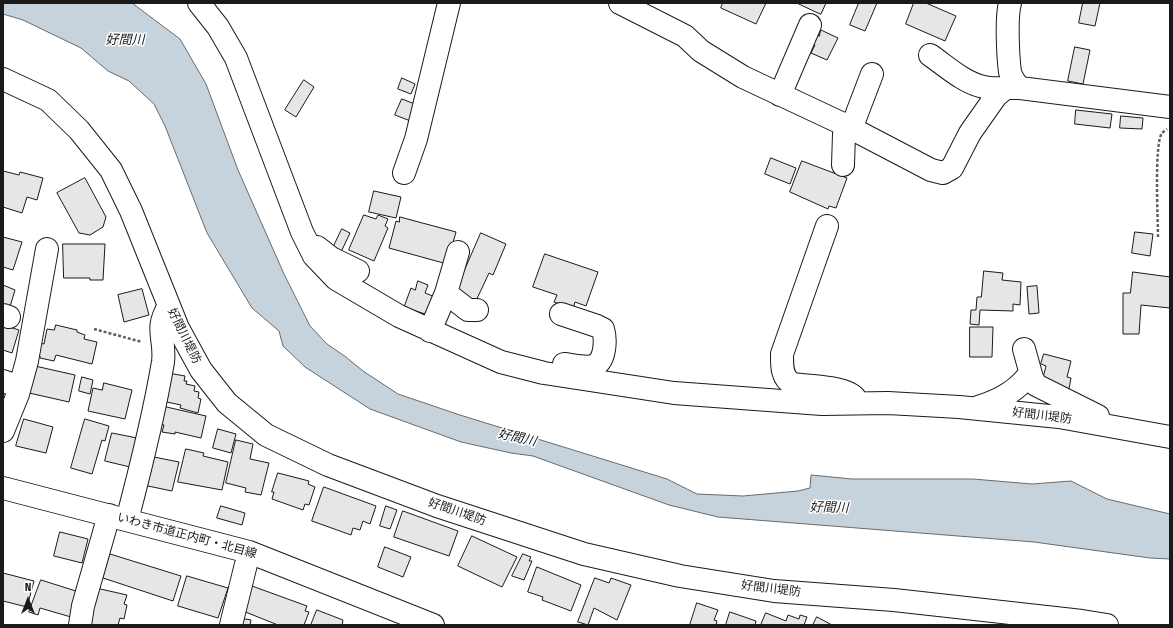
<!DOCTYPE html>
<meta charset="utf-8">
<style>
body{margin:0}
#map{position:relative;width:1173px;height:628px;overflow:hidden;background:#fff;font-family:"Fira Sans Condensed",sans-serif}
canvas{display:block}
.frame{position:absolute;inset:0;border:4px solid #1a1a1a;pointer-events:none}
.north{position:absolute;left:8px;top:580px;width:40px;height:40px;-webkit-text-stroke:3px #fff;paint-order:stroke;rotate:0deg;font-size:11px;font-weight:700;line-height:16px;text-align:center;color:#1a1a1a}
.north::after{content:'';display:block;margin:auto;width:14px;height:18px;background:#1a1a1a;clip-path:polygon(50% 0,100% 100%,50% 72%,0 100%)}
</style>
<div id="map">
<canvas width="1173" height="628"></canvas>
<div class="frame"></div>
<div class="north">N</div>
</div>
<script>
const c = document.querySelector('canvas').getContext('2d');
c.lineJoin = 'round';
function paint(path, color) {
  c.fillStyle = color;
  c.fill(path, 'evenodd');
}
function strokePath(path, color, width, dash) {
  c.strokeStyle = color;
  c.lineWidth = width;
  c.lineCap = dash ? 'butt' : 'round';
  c.setLineDash(dash || []);
  c.stroke(path);
}
function drawText(font, color, halo, rows, align = 'center') {
  c.font = font + ' "Fira Sans Condensed","Noto Sans JP",sans-serif';
  c.lineWidth = 3;
  c.setLineDash([]);
  c.textBaseline = 'middle';
  c.strokeStyle = halo;
  c.fillStyle = color;
  for (const [text, x, y, turn = 0] of rows) {
    c.save();
    c.translate(x, y);
    c.rotate((+turn || 0) * Math.PI / 180);
    c.textAlign = isNaN(turn) ? turn : align;
    if (halo) c.strokeText(text, 0, 0);
    c.fillText(text, 0, 0);
    c.restore();
  }
}
const water = new Path2D(`
 M3 3H132L180 39 206 84 238 170 284 274 310 326 327 344 346 357 363 371 398 394 460 415 667 479 697 494 743 496 798 491 810 488 811 475 852 479H973L1032 484 1071 481 1107 499 1170 514V559L1150 558 1034 542 718 517 669 505 533 456 511 453 461 442 370 409 305 367 283 346 279 331 252 308 207 233 165 126 154 104 129 81 108 71 81 48 23 20 3 14Z`);
const building = new Path2D(`
 M723 3H766L756 24 721 8Z
 M797 3H826L821 14Z
 M859 3H877L865 31 850 25Z
 M914 3H926L956 16 945 41 906 24Z
 M1083 3H1100L1095 26 1079 23Z
 M821 30 838 38 827 60 811 53 815 45 812 44 816 35 819 36Z
 M1075 47 1090 50 1083 84 1068 81Z
 M402 78 415 84 411 94 398 89Z
 M304 80 314 87 296 117 285 110Z
 M402 99 420 106 413 122 395 115Z
 M1076 110 1112 114 1110 128 1075 124Z
 M1121 116 1143 118 1142 129 1120 128Z
 M771 158 796 168 790 184 765 174Z
 M802 161 847 178 836 208 829 206 828 209 790 192Z
 M3 171 19 175 20 172 43 178 37 200 27 197 22 213 3 207Z
 M85 178 106 217 103 227 90 235 79 233 57 193Z
 M374 191 401 197 396 218 369 212Z
 M364 215 376 219 378 215 388 219 385 226 388 228 374 261 349 250Z
 M400 217 456 232 447 264 389 248 396 221 399 222Z
 M342 229 350 233 341 252 333 248Z
 M1135 232 1153 234 1150 256 1132 253Z
 M481 233 506 244 493 275 489 273 475 303 455 293Z
 M3 237 22 242 13 270 3 267Z
 M63 244H105L103 280H90V278H64Z
 M545 254 598 272 586 306 575 302 573 309 554 302 557 295 533 287Z
 M984 271 1003 273 1002 280 1021 282 1020 305 1013 304V311L980 310 979 325 970 324 971 310H976L977 297H981Z
 M1133 272 1170 277V308L1141 305 1139 334H1123V293H1130Z
 M418 281 428 285 425 293 435 297 428 315 404 307 411 288 415 290Z
 M3 285 15 290 9 310 3 308Z
 M1037 286 1039 313 1029 314 1027 287Z
 M142 289 149 315 124 322 118 295Z
 M3 325 19 330 12 353 3 350Z
 M56 325 77 330V332L85 335 84 339 97 342 92 364 56 355 54 361 40 358V356L37 355 40 343 44 344 47 329 54 330Z
 M970 327H993L992 357H970Z
 M1044 354 1071 361 1067 377 1071 378 1069 389 1042 382 1046 366 1041 364Z
 M35 366 75 375 69 402 29 393Z
 M168 373 185 376 184 381H187L186 384 195 386 194 391 199 392 198 398 201 399 198 413 180 408 181 405 162 401Z
 M82 377 93 380 90 394 79 391Z
 M104 383 132 390 125 419 88 411 93 388 102 390Z
 M162 406 206 416 201 438 175 432V434L162 432 164 425 158 423Z
 M24 419 53 427 46 453 16 446Z
 M85 419 109 426 105 441 102 440 92 474 71 468Z
 M218 429 236 434 231 453 213 448Z
 M112 433 137 438 130 467 105 461Z
 M236 440 253 444 250 459 269 463 261 495 245 492 246 488 226 483Z
 M186 449 204 453 203 456 228 462 222 490 178 482Z
 M149 456 179 462 172 491 143 485Z
 M278 473 309 481 308 484 315 487 309 505 305 504 303 510 272 499 274 492H272Z
 M324 487 376 506 370 524 363 521 360 530 353 528 351 535 312 521Z
 M221 506 245 513 242 525 217 518Z
 M386 506 397 510 390 529 380 526Z
 M403 511 458 531 449 556 394 537Z
 M60 532 88 539 82 563 54 556Z
 M472 536 517 557 502 587 458 566Z
 M385 547 411 557 403 577 378 567Z
 M110 554 181 576 173 601 103 578Z
 M523 554 531 557 529 561H532L524 580 512 576Z
 M537 567 581 585 571 611 542 600 543 597 528 592Z
 M3 573 34 581 27 607 3 601Z
 M187 576 228 588 218 618 178 606Z
 M595 578 609 583 611 578 631 585 617 620 594 608 588 625 578 622Z
 M41 580 79 592 71 617 40 608 38 615 29 612Z
 M252 586 307 606 305 611 309 612 304 625H278L243 611Z
 M96 588 127 595 124 604 127 605 124 619 120 618 118 625H88Z
 M697 603 718 610 714 620 717 621 716 625H690Z
 M317 610 343 620 342 625H311Z
 M730 612 756 621 755 625H726Z
 M766 613 786 621 788 615 799 619 800 615 807 617 804 625H761Z
 M817 617 832 625H813Z
 M239 618 251 620 250 625H238Z`);
const path = new Path2D(`
 M1158 237C1158 219 1154 144 1162 133 1163 132 1166 130 1167 129
 M94 329 142 342`);
const minor = new Path2D(`
 M199 3 218 27 236 58 302 232 314 256 336 279 399 316 501 362 544 373 674 393 822 404 888 403 959 407 1059 417 1170 437
 M620 3 685 36 701 51 743 77 841 123 931 170 943 173 952 168 970 133 996 96 1006 88H1020
 M1010 3C1006 17 1008 57 1010 72 1012 79 1015 83 1020 88L1170 107
 M930 55C946 66 964 83 984 87 991 89 999 88 1006 88
 M3 79 48 100 79 130 111 170 131 211 178 328 201 370 227 403 266 435 328 465 437 506 584 554 680 576 774 591 894 600 1082 621 1107 625
 M780 95 810 25
 M843 165 844 134 851 129 872 74
 M404 173 416 139 449 3
 M827 226 782 354C782 364 781 379 793 384 795 385 800 384 802 385 815 386 848 388 855 398
 M317 247 331 258 358 271
 M446 293 468 310H477
 M561 314 597 326 603 329C606 339 606 362 593 366 585 368 572 365 564 364
 M3 315 9 317
 M430 331 446 293 458 252
 M1024 349 1032 378 1036 385 1098 416
 M3 381 20 387
 M978 407C998 401 1017 392 1030 373
 M3 431 18 394 27 361 47 249
 M3 488 249 552 433 625
 M127 520C141 467 154 415 163 362 166 339 154 329 169 306
 M80 625 83 606 109 515
 M231 625 249 552`);
const streetNames = [
 ["好間川堤防",184,336,64],
 ["好間川堤防",1042,416,7],
 ["好間川堤防",457,512,19],
 ["いわき市道正内町・北目線",187,536,15],
 ["好間川堤防",771,589,7]
];
const waterNames = [
 ["好間川",125,40],
 ["好間川",517,438,13],
 ["好間川",829,508,1]
];
paint(water, '#c6d2dc');
strokePath(water, '#6a6a6a', 1);
paint(building, '#e6e6e6');
strokePath(building, '#1a1a1a', 1);
strokePath(minor, '#1a1a1a', 24);
strokePath(path, '#5f5f5f', 2.5, [3, 2]);
strokePath(minor, '#fff', 22);
drawText('12px', '#1a1a1a', '#fff', streetNames);
drawText('italic 13px', '#1a1a1a', '#fff', waterNames);
</script>
